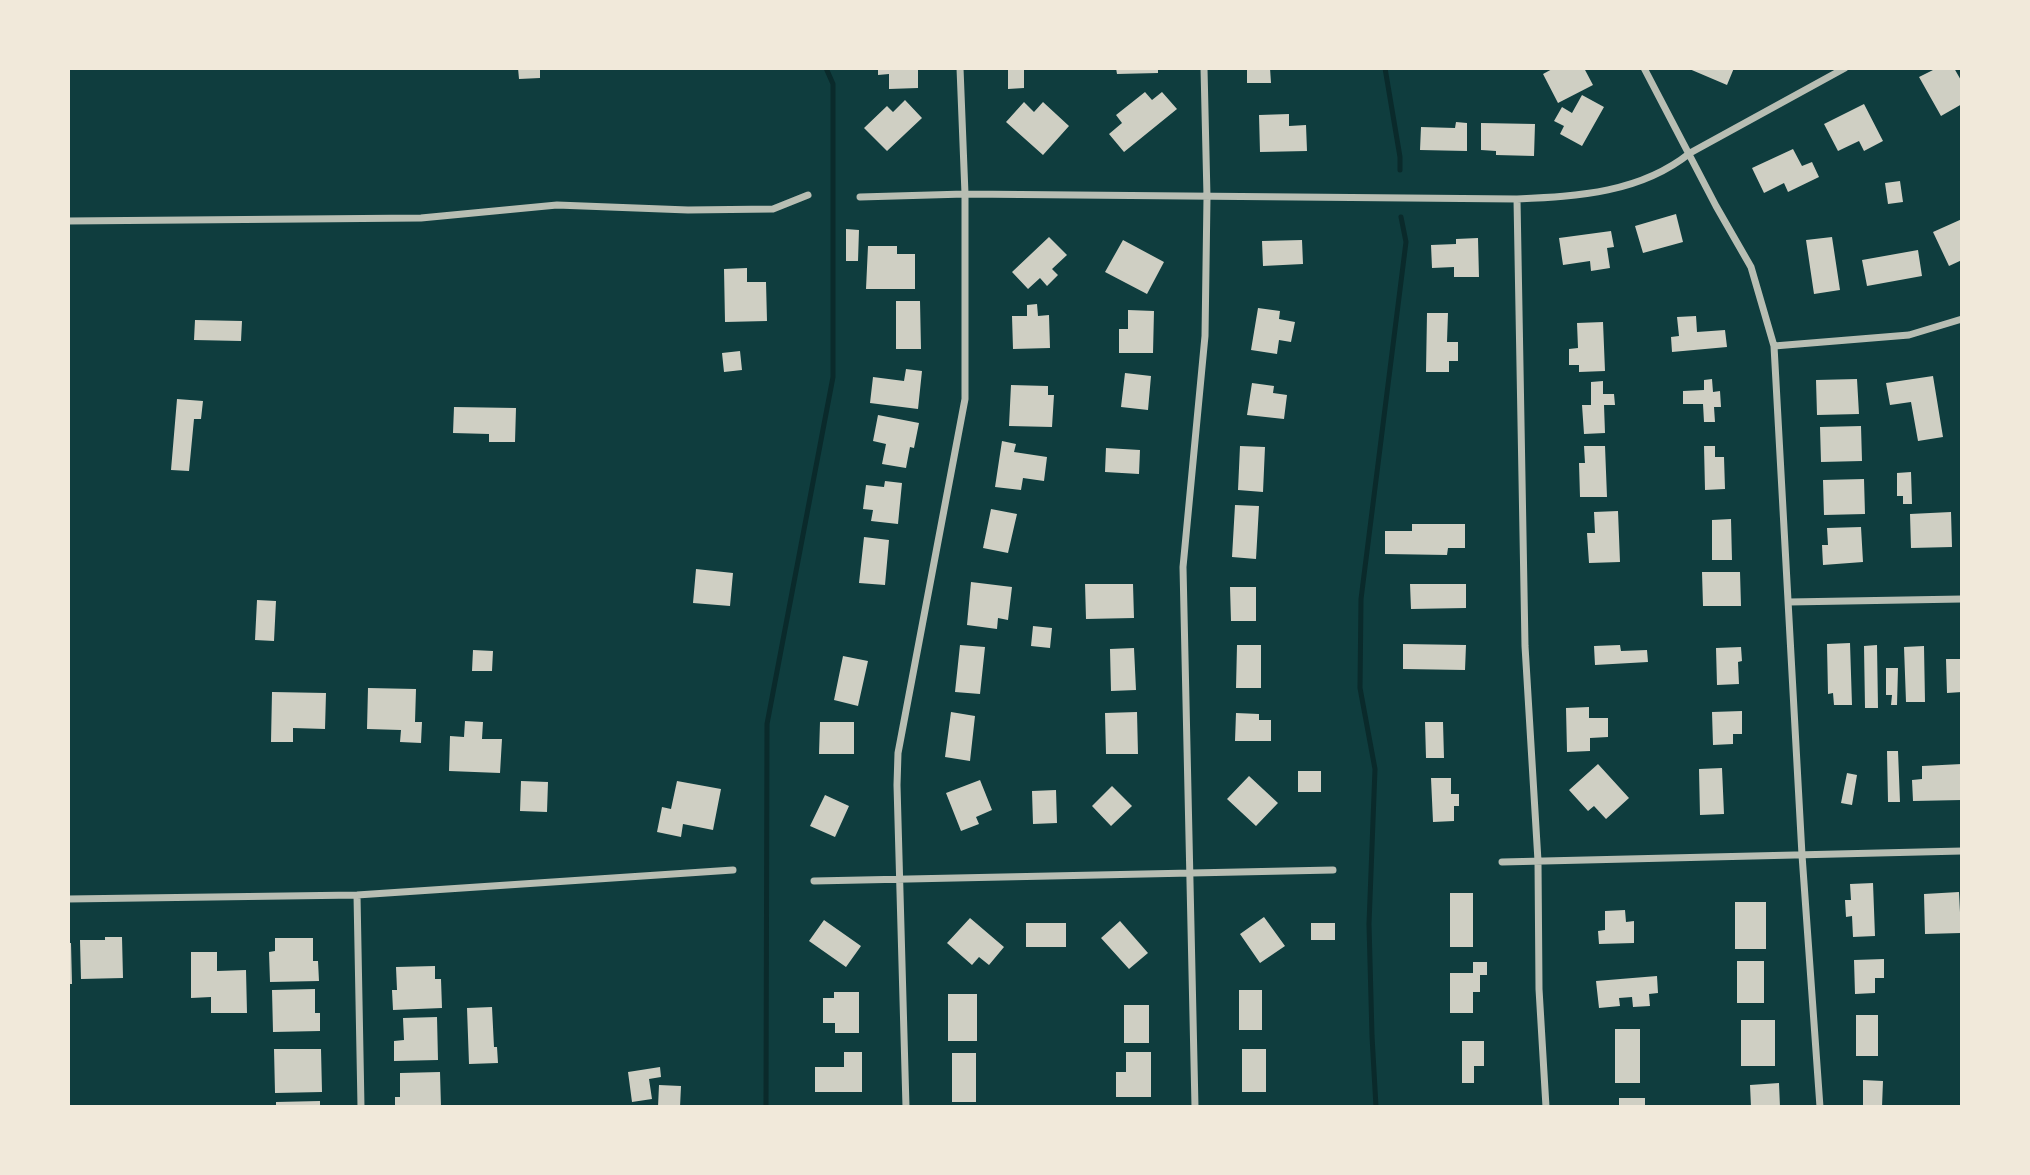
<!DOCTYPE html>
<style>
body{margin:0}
#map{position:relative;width:2030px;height:1175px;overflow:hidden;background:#0f3d3e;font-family:Inter,sans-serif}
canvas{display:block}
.frame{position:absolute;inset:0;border:70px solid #f1e9da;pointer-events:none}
</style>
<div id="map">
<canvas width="2030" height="1175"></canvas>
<div class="frame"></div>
</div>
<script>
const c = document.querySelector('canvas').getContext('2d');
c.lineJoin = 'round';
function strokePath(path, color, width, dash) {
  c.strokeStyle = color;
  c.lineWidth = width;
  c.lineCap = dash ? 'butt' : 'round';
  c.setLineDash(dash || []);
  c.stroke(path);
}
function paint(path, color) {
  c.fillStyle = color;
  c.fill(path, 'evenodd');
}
const stream = new Path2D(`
 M1385 68 1400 157V170
 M766 1107 767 724 833 377V84L826 68
 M1376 1107 1372 1036 1369 924 1375 769 1360 688 1361 599 1406 242 1401 217`);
const building = new Path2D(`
 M518 68H540V78L519 79Z
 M878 68H918V88L889 89V74L878 75Z
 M1008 68H1024V88L1008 89Z
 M1116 68H1158V73L1117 74Z
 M1247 68H1270L1271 83H1247Z
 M1554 68H1584L1593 85 1558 103 1543 74Z
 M1687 68H1734L1727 85Z
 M1932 68H1954L1962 82V104L1941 116 1919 77 1933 70Z
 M1145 92 1152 100 1162 92 1177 109 1124 152 1109 134 1122 123 1116 115Z
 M1582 95 1604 107 1582 146 1560 134 1564 126 1554 121 1562 107 1572 113Z
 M905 100 922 118 887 151 864 128 887 106 893 112Z
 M1024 102 1034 112 1043 102 1069 126 1043 155 1006 122Z
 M1864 104 1883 141 1864 151 1859 141 1838 151 1824 124Z
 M1289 114V126L1306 125 1307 151 1260 152 1259 115Z
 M1456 122 1467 123V151L1420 150 1421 127 1455 128Z
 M1481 123 1535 124 1534 156 1496 155V151L1481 150Z
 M1793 149 1802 166 1812 162 1819 177 1788 192 1784 183 1764 193 1752 168Z
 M1900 181 1903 202 1888 204 1885 183Z
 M1676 214 1683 242 1643 253 1635 226Z
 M1962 219V260L1949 266 1933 232Z
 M846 229 859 230 858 261H846Z
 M1611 231 1614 247 1607 248 1610 268 1591 271 1590 261 1563 265 1559 238Z
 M1049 237 1067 255 1052 269 1058 275 1047 286 1040 278 1028 289 1012 272Z
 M1832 237 1840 290 1814 294 1806 240Z
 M1478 238 1479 277H1454V267L1432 268 1431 245 1456 244V239Z
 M1123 240 1164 262 1147 294 1105 272Z
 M1302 240 1303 264 1263 266 1262 241Z
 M868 246H897V254H915V289H866Z
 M1918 250 1922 276 1867 286 1862 260Z
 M747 268V282H766L767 321 725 322 724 269Z
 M896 301H920L921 349H896Z
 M1037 304 1038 316 1049 315 1050 348 1013 349 1012 316H1027V305Z
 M1258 308 1280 311 1279 319 1295 322 1291 342 1279 340 1277 354 1251 350Z
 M1128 310 1154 311 1153 353H1119V329H1128Z
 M1427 313H1448L1447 342H1458V361H1449V372H1426Z
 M1696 316 1697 332 1725 330 1727 347 1672 352 1671 337 1679 336 1677 317Z
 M195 320 242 321 241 341 194 340Z
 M1603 322 1605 371 1579 372V365H1569V349L1578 348 1577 323Z
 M740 351 742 370 724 372 722 353Z
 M906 369 922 371 918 409 870 403 873 377 904 381Z
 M1125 373 1151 376 1148 410 1121 407Z
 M1933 376 1943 437 1918 441 1911 402 1890 405 1886 383Z
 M1712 379 1713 392 1720 391 1721 407H1714L1715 422H1704L1703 404H1683V391L1704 390V380Z
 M1857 379 1859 414 1817 415 1816 380Z
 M1603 381V394H1614L1615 405H1604L1605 433 1584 434 1582 405H1591V382Z
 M1252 383 1274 386 1273 393 1287 395 1284 419 1247 415Z
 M1011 385 1048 386V395H1054L1052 427 1009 426Z
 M177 399 203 401 201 419H194L189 471 171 470Z
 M454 407 516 408 515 442H489V434L453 433Z
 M878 415 919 423 914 448 910 447 906 468 882 464 886 444 873 441Z
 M1861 426 1862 461 1821 462 1820 427Z
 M1002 441 1016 444 1014 452 1047 457 1044 481 1023 478 1021 490 995 487Z
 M1240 446 1265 447 1263 492 1238 490Z
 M1584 446H1605L1607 497H1580L1579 463H1585Z
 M1704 446H1715V457H1724L1725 489 1705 490Z
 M1106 448 1140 450 1139 474 1105 472Z
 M1911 472 1912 504H1903V496H1897V473Z
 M1864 479 1865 514 1824 515 1823 480Z
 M885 481 902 483 898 524 871 521 873 510 863 509 866 485 884 487Z
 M1235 505 1259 506 1256 559 1232 557Z
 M991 509 1017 514 1008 553 983 548Z
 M1618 511 1620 562 1589 563 1587 533H1595L1594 512Z
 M1951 512 1952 547 1911 548 1910 514Z
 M1731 519 1732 560H1712V520Z
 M1412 524H1465V548H1448L1447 555 1385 554V531H1412Z
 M1861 527 1863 562 1823 565 1822 545H1828L1827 528Z
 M864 537 889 540 885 585 859 583Z
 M696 569 733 573 730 606 693 603Z
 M1702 572H1740L1741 606H1703Z
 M971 582 1012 587 1008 620 998 618 997 629 967 625Z
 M1085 584H1133L1134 618 1086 619Z
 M1410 584H1466V608L1411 609Z
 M1230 587H1256V621H1231Z
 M257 600 276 601 274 641 255 640Z
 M1033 626 1052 628 1050 648 1031 646Z
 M1850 643 1852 705H1834L1833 693 1828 694 1827 644Z
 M1403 644 1466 645 1465 670 1403 669Z
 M960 645 985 647 980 694 955 692Z
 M1237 645H1261V688H1236Z
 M1620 645 1621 651 1647 650 1648 662 1595 665 1594 646Z
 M1877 645 1878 708H1865L1864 646Z
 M1924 646 1925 702H1906L1904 647Z
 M1741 647 1742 661 1738 662 1739 684 1717 685 1716 648Z
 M1134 648 1136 690 1111 691 1110 649Z
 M473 650 493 651 492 671H472Z
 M843 656 868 661 858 706 834 700Z
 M1946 659H1962V692L1947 693Z
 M1886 668H1898L1897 705H1891L1892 695H1886Z
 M368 688 416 689 415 722H422L421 743 400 742 401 730 367 729Z
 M272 692 326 693 325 729 293 728V742H271Z
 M1589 707V718H1608V737L1590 738V751L1567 752 1566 708Z
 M1742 711V734H1733V744L1713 745 1712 712Z
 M951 712 975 716 970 761 945 757Z
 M1137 712 1138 754H1106L1105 713Z
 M1236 713 1259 714V720H1271V741H1235Z
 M465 721 483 722 482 739H502L500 773 449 771 450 736 464 737Z
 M820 722H854V754H819Z
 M1425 722H1443L1444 758H1426Z
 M1887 751H1898L1900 802H1888Z
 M1598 764 1629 798 1606 819 1594 806 1588 811 1569 790Z
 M1962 764V800L1913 801 1912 780 1922 779V766Z
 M1722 768 1724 814 1700 815 1699 769Z
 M1298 771H1321V792H1298Z
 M1847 773 1857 775 1852 805 1841 803Z
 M1249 776 1278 803 1256 826 1227 799Z
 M1431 778H1451V794H1459V806H1454V821L1433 822Z
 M980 780 992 810 976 817 979 824 961 831 946 793Z
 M521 781 548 782 547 812 520 811Z
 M677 781 721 789 713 830 683 824 681 837 657 832 662 807 671 809Z
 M1112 786 1132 806 1111 826 1092 806Z
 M1056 790 1057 823 1033 824 1032 791Z
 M825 795 849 806 835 837 810 826Z
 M1873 883 1875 936 1853 937 1852 916 1846 917 1845 900H1851L1850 884Z
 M1959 892 1961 933 1925 934 1924 894Z
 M1450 893H1473V947H1450Z
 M1735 902H1766V949H1735Z
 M1625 910 1626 922 1634 921V943L1599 944 1598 931 1605 930V911Z
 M1264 917 1285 946 1260 963 1240 934Z
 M970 918 1004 947 989 965 979 957 972 965 947 943Z
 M824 920 861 946 846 967 809 941Z
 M1120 921 1148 953 1129 969 1101 938Z
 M1026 923H1066V947H1026Z
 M1311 923H1335V940H1311Z
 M105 937H122L123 978 81 979 80 940H105Z
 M275 938H313V961H318L319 981 270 982 269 952 275 951Z
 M68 943H71L72 984H68Z
 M191 952H217V971L246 970 247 1013H211V997L191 998Z
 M1884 959V978H1875V993L1855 994 1854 960Z
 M1737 961H1764V1003H1737Z
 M1473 962H1487V975H1480V992H1473V1013H1450V973H1473Z
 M435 966V979H441L442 1008 393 1010 392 990H397L396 967Z
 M1657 976 1658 993 1649 994 1650 1006 1633 1007 1632 997 1619 998 1620 1006 1599 1008 1596 981Z
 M315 989V1013H320V1031L273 1032 272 990Z
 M1239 990H1262V1030H1239Z
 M834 992H859V1033H835V1023H823V998H834Z
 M948 994H977V1041H948Z
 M1124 1005H1149V1043H1124Z
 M492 1007 494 1047H497L498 1063 469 1064 467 1008Z
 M1856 1015H1878V1056H1856Z
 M437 1017 438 1060 394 1061V1041L404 1040 403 1018Z
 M1741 1020H1775V1066H1741Z
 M1615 1029H1640V1083H1615Z
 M1462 1041H1484V1066H1474V1083H1462Z
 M274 1049H321L322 1092 275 1093Z
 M1242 1049H1266V1092H1242Z
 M844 1052H862V1092H815V1067H844Z
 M1126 1052H1151V1097H1116V1072H1126Z
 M952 1053H976V1102H952Z
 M660 1067 661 1077 649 1079 652 1099 632 1102 628 1072Z
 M440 1072 441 1107H395V1097H400V1073Z
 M1863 1080 1883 1081 1882 1107H1863Z
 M1779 1083 1780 1107H1751L1750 1085Z
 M659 1085 681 1086 680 1107H658Z
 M1619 1098H1645V1107H1619Z
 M320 1101V1107H276V1102Z`);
const minor = new Path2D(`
 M1644 68 1716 206 1751 267 1774 346 1802 855 1820 1107
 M860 197 965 194 1517 199C1579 196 1640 193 1690 153L1845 68
 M1517 199 1525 646 1538 861 1539 989 1546 1107
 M68 221 421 218 557 205 688 210 773 209 808 195
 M1774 346 1909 335 1962 319
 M1789 602 1962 599
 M1502 862 1962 851
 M814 881 1333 870
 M357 895 361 1107
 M68 899 357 895 733 870
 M906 1107 897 785 898 753 965 399V194L960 68
 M1195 1107 1183 567 1205 336 1207 197 1204 68`);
strokePath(stream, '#0a2a2b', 5);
paint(building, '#cfcfc3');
strokePath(minor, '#b8beb3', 7);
</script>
